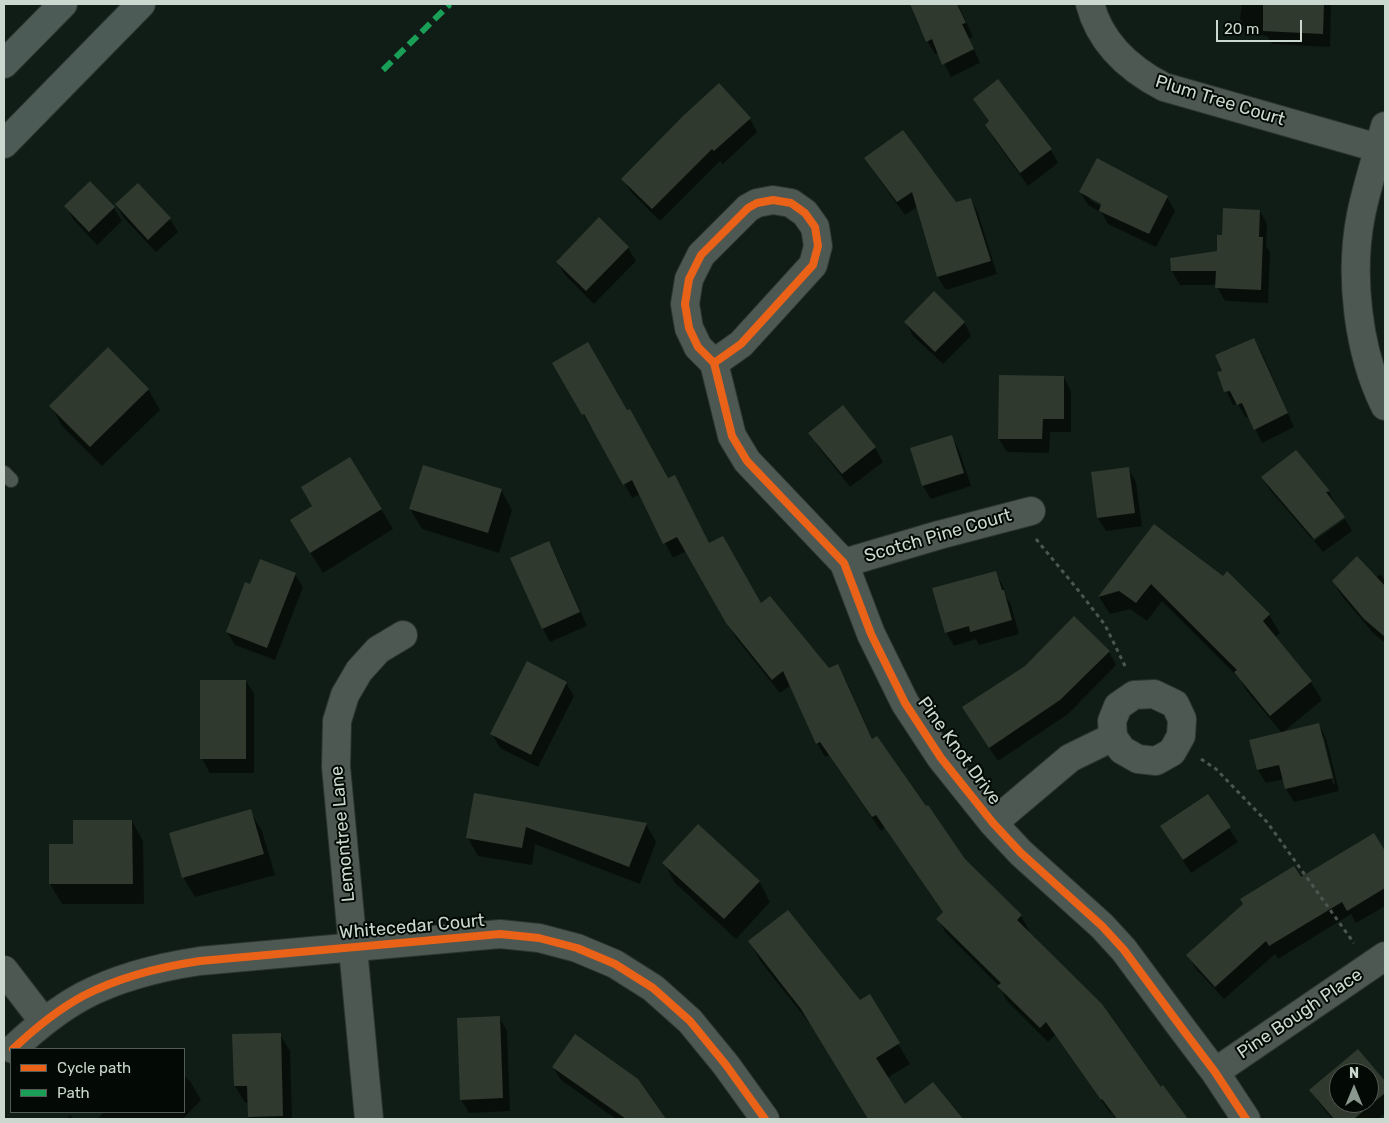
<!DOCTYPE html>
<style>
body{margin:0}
#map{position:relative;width:1389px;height:1123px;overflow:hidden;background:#101d16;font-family:Rubik,sans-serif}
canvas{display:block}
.frame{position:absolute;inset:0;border:5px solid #cad8cf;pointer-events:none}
.legend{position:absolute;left:10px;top:1048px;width:175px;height:65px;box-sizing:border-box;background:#030a05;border:1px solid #535c56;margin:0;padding:6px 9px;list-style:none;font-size:15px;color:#cad8cf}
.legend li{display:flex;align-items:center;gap:10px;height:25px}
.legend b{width:25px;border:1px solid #535c56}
.north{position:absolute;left:1329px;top:1063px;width:50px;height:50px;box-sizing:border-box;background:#030a05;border:1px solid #535c56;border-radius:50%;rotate:0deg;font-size:14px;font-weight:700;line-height:20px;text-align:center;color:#cad8cf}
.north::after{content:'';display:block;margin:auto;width:18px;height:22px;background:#89978e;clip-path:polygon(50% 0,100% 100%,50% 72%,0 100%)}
.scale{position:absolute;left:1216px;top:20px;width:86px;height:22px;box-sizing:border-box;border:2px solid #cad8cf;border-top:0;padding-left:6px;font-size:15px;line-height:18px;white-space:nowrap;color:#cad8cf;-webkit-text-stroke:4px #030a05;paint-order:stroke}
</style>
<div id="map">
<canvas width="1389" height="1123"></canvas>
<div class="frame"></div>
<ul class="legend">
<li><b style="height:6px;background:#ea6118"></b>Cycle path</li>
<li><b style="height:6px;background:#1a9f57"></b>Path</li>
</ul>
<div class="north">N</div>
<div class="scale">20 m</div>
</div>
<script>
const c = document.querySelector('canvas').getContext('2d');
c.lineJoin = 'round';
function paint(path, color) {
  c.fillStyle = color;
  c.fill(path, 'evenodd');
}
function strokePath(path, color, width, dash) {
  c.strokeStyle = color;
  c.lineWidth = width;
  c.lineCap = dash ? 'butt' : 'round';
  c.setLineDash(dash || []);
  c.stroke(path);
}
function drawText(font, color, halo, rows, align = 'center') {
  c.font = font + ' Rubik,sans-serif';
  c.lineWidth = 4;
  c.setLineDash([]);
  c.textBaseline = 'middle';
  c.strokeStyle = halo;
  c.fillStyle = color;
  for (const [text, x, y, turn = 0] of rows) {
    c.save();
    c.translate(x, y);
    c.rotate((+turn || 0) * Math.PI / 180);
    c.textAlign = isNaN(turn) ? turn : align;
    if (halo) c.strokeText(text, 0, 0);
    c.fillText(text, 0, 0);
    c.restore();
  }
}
const shadow = new Path2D(`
 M910 4H958L973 37 969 38 980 63 951 77 939 53 935 54 918 25Z
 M1242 4H1331L1330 47 1272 44 1267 36 1248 33 1240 19Z
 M974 99 1051 150 1058 163 1028 186 994 139 987 126 990 123Z
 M750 119 757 132 723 164 720 161 660 221 631 192 623 179Z
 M866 158 955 204 971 199 978 213 997 274 946 290 938 277 917 207 905 215 874 172Z
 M1097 160 1167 197 1175 211 1156 247 1108 224 1102 213 1088 205 1080 192ZM1090 197 1107 206 1106 209 1090 200Z
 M90 183 114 208 122 221 97 245 73 219 66 206Z
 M116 205 170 219 178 232 156 252 124 218Z
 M1260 211 1267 224 1266 246 1270 252 1268 303 1225 301 1217 287V285H1180L1172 271 1218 252 1223 237Z
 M599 219 628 248 636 261 594 304 565 275 557 262Z
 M906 322H964L971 336 943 364 913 336Z
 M1254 340 1262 353 1294 427 1262 443 1249 416 1246 418 1238 404 1233 405 1226 391Z
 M554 363 668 480 710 545 761 605 829 670 838 666 846 680 873 740 964 860 1021 916 1029 930 1027 932 1161 1089 1163 1087 1187 1119H1116L1111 1112 1110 1113 1055 1035 1048 1042 1007 1001 999 986 946 933 938 919 944 913 885 828 881 831 829 755 825 757 817 743 791 685 780 693 736 638 686 551 673 558 640 494 632 498 593 427 591 428Z
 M1064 377 1071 391V432H1050L1049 453 1007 452 999 439Z
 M148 389 160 410 102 466 62 426 51 406Z
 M842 407 875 448 883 462 850 487 818 446 810 433Z
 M951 436 959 450 971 486 931 499 923 486 911 449Z
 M1296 452 1329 492 1336 505H1334L1343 517 1312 539 1270 490 1262 477Z
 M1128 468 1136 482 1142 526 1106 531 1098 518 1092 473Z
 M501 490 512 510 499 553 422 529 410 509Z
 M381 509 393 529 323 573 303 541Z
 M1345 519 1352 531 1323 552 1314 541Z
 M1154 525 1269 615 1280 633 1275 638 1311 682 1322 700 1282 733 1318 724 1326 738 1339 791 1294 802 1286 789 1284 779 1266 783 1258 770 1282 733 1246 690 1240 679 1162 601 1147 621 1130 609 1110 614 1099 597ZM1321 737H1324L1335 783 1333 784Z
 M548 542 556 556 587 626 550 642 543 629 511 559Z
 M995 572 1003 586 1007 598 1011 605 1019 634 979 645 976 639 954 646 946 632Z
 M295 574 303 587 275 660 235 645 227 632Z
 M1380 574 1385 580V643L1373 633 1341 595 1333 581 1376 578Z
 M1109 652 1116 665 1068 714 998 761 971 721Z
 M202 681H246L254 694V773H210L202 759Z
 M566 683 574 696 538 767 500 748 492 734Z
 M475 794 646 824 656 842 640 884 535 844 532 865 478 856 468 838Z
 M1208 796 1238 842 1191 873 1161 827Z
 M250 811 262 831 275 875 195 897 183 877Z
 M132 821 143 841 144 904H62L50 884V845H75Z
 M1374 835 1385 853V906L1356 923 1351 914 1278 959 1275 954 1224 999 1196 969 1188 955 1300 878Z
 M664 863 759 881 770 902 736 939 675 883Z
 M750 942 859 1002 870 996 910 1064 887 1078 904 1106 933 1083 961 1119H876L874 1116 869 1119 814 1029 761 962Z
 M499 1017 507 1031 510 1111 469 1113 461 1099Z
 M280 1034 290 1051 292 1119H249L248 1103H245L235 1086Z
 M1357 1050 1385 1083V1113L1378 1119H1332L1319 1103 1311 1090ZM1339 1073H1369V1103H1339Z
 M553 1067 637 1080 664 1119H616L561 1080Z
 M184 1076 190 1081 201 1100 183 1119H97L104 1112H184Z
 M70 1115 74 1119H66Z`);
const building = new Path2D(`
 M910 4H957L966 23 962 24 974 49 942 65 932 39 926 42Z
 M1263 4H1324L1323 34 1263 31Z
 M998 79 1052 149 1020 173 985 125 989 121 973 99Z
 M719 83 751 118 714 151 712 149 652 209 621 179 683 116Z
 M903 130 956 202 971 198 991 261 937 277 912 192 897 202 864 158Z
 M1097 158 1168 196 1149 234 1099 211 1101 204 1079 192Z
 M90 181 115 207 89 232 64 206Z
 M138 183 171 218 148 240 115 204Z
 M1223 208 1260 210 1259 237H1263L1261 290 1215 288 1216 271H1171L1170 258 1217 251V235H1222Z
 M599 217 629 247 586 291 556 262Z
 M934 291 965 322 935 352 904 322Z
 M1254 338 1288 413 1254 430 1242 403 1237 405 1230 391 1224 392 1217 372 1222 371 1215 355Z
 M588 342 627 410 630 409 668 478 675 475 709 543 723 536 761 603 770 596 829 668 838 664 872 739 877 736 926 806 928 805 965 859 1022 915 1017 920 1102 1004 1161 1087 1163 1085 1188 1119H1117L1102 1099 1101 1100 1046 1022 1040 1028 997 986 1001 983 936 919 943 912 876 815 872 817 820 742 816 744 783 671 772 680 726 623 677 537 663 544 632 480 623 485 584 414 582 415 552 363Z
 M108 347 149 389 90 447 49 406Z
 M999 375 1064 376V419H1043L1042 439H998Z
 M843 405 876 447 842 474 808 433Z
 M952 435 964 473 922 486 910 448Z
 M1296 450 1330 491 1326 492 1345 517 1314 539 1261 477Z
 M350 457 382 509 310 553 290 520 312 506 301 487Z
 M423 465 502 489 488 533 409 509Z
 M1129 467 1135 513 1097 518 1091 472Z
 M1154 524 1223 576 1227 571 1270 614 1263 621 1312 681 1270 716 1234 672 1237 670 1151 584 1136 603 1119 591 1098 597Z
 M549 541 580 612 542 629 510 558Z
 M1357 556 1385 586V637L1364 619 1332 581Z
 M260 559 296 573 267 648 226 632 245 582 250 584Z
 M996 571 1002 590H1004L1012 620 970 632 969 626 945 633 932 588Z
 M1074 616 1110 651 1060 700 989 748 962 707 1025 666Z
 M527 661 567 682 531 755 490 734Z
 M200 680H246V759H200Z
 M1319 723 1333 778 1285 789 1279 765 1257 770 1249 740Z
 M474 793 508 799 647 823 629 867 526 827 522 848 466 838Z
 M1208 794 1231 827 1183 860 1160 826Z
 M251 809 264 854 182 878 169 833Z
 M73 820H132L133 884H49V844H73Z
 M698 824 760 881 724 919 662 863Z
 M1374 833 1385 851V888L1347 911 1342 902 1269 946 1266 941 1215 987 1186 955 1243 904 1240 899 1294 866 1301 877Z
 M788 910 860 1000 870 994 900 1043 876 1058 905 1104 933 1082 963 1119H868L801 1009 748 941Z
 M500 1016 503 1098 460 1100 457 1018Z
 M281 1033 283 1116 248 1117 247 1086H234L232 1034Z
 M575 1034 638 1079 666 1119H626L552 1067Z
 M1358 1049 1385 1081V1093L1354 1119H1334L1309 1090ZM1339 1073H1369V1103H1339Z`);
const path = new Path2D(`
 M1036 539 1078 590 1105 625 1126 668
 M1201 759 1216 769 1267 822 1354 943`);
const service = new Path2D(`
 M4 473 11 480`);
const minor = new Path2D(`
 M1090 4C1100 42 1129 69 1164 87L1385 150
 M1385 126C1377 156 1367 185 1361 215 1349 275 1358 352 1385 406
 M714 363 741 344 813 265 818 246 815 227 805 213 791 203 773 200 757 203 748 208 701 255 689 279 685 304 689 328 698 347 714 363 732 436 747 461 844 563 871 634 905 703 941 758 993 823 1021 853 1102 926 1124 950 1181 1027 1215 1072 1246 1119
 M844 563 939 535 1031 511
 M993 823 1070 758 1113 737 1112 721 1118 706 1134 695 1154 694 1175 704 1182 719 1181 736 1172 752 1156 761 1138 759 1122 750 1113 737
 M4 970 44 1022
 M13 1049C33 1030 59 1009 83 996 119 977 160 967 200 961L500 934 539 938 577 948 615 964 653 988 690 1021 726 1065 765 1119
 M1215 1072 1385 956
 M369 1119 336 767 337 721 345 695 359 671 378 650 403 635`);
const primary = new Path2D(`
 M4 64 63 4
 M4 144 141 4`);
const quiet = new Path2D(`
 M383 70 450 4`);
const cycleway = new Path2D(`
 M714 363 741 344 813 265 818 246 815 227 805 213 791 203 773 200 757 203 748 208 701 255 689 279 685 304 689 328 698 347 714 363 732 436 747 461 844 563 871 634 905 703 941 758 993 823 1021 853 1102 926 1124 950 1181 1027 1215 1072 1246 1119
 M13 1049C33 1030 59 1009 83 996 119 977 160 967 200 961L500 934 539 938 577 948 615 964 653 988 690 1021 726 1065 765 1119`);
const streetNames = [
 ["Plum Tree Court",1220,101,17],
 ["Scotch Pine Court",938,536,-16],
 ["Pine Knot Drive",959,751,54],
 ["Lemontree Lane",343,834,-95],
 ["Whitecedar Court",412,927,-5],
 ["Pine Bough Place",1300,1014,-34]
];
paint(shadow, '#0007');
paint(building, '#2f392e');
strokePath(service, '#2c3530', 16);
strokePath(minor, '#2c3530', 30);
strokePath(primary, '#2c3530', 30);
strokePath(path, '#4c5651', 3, [4, 4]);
strokePath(service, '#4e5852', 14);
strokePath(minor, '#4e5852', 28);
strokePath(primary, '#4c5b56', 28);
strokePath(quiet, '#1a9f57', 6, [12, 6]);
strokePath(cycleway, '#ea6118', 8);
drawText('18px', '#cad8cf', '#030a05', streetNames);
</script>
